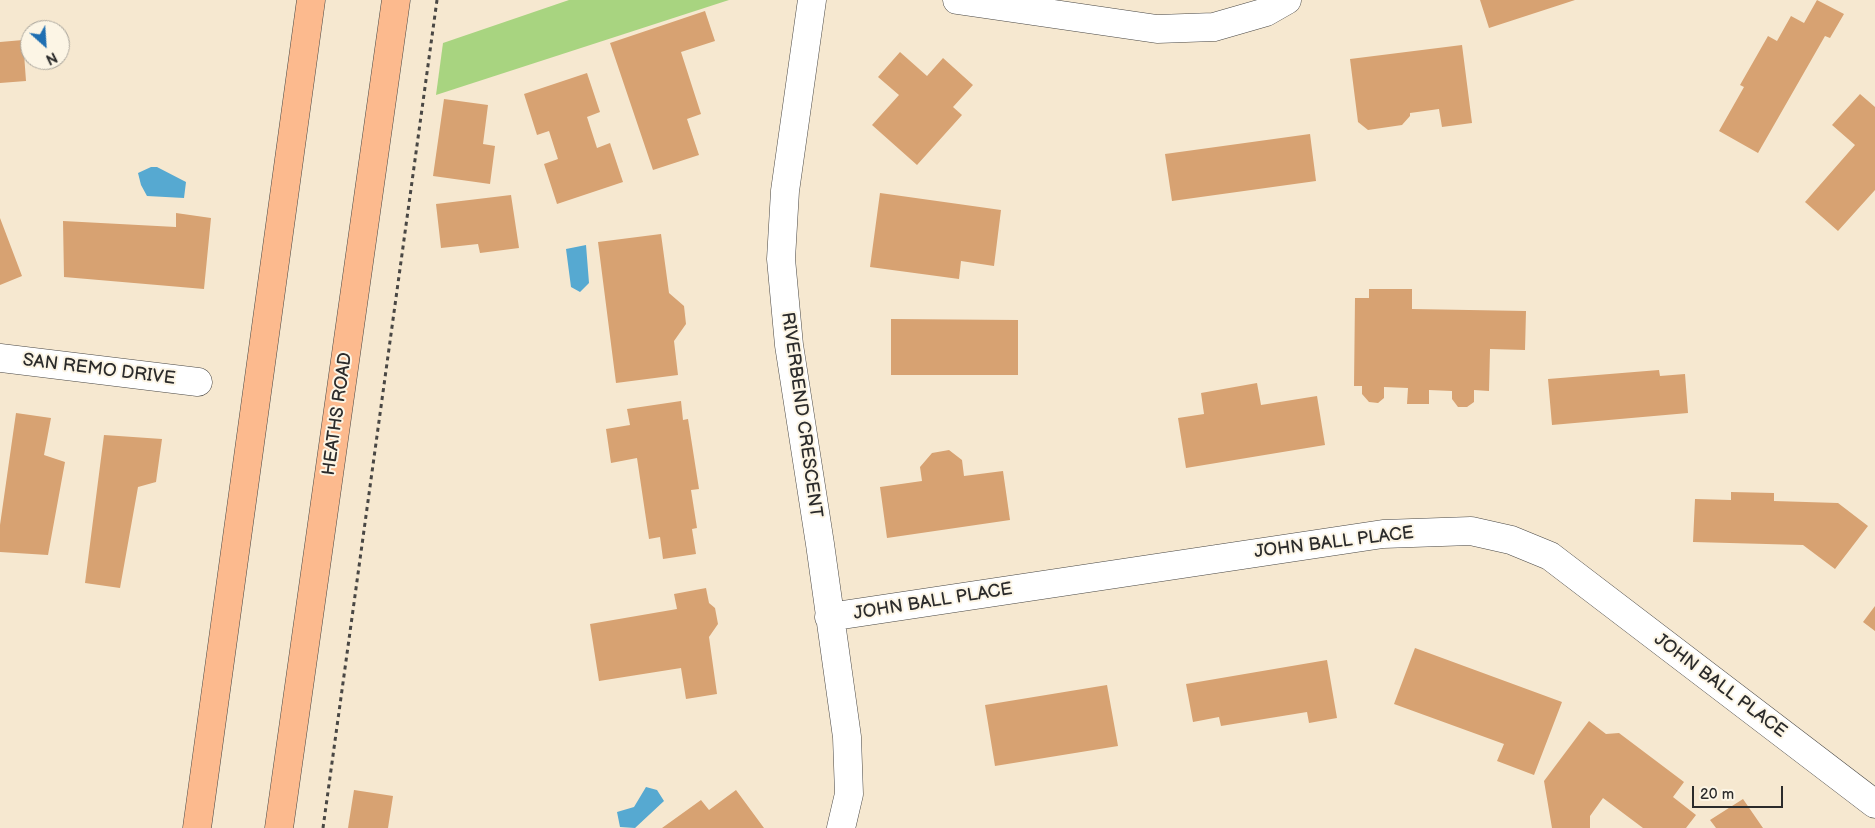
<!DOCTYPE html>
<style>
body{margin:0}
#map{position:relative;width:1875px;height:828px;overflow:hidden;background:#f6e8d0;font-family:"Balsamiq Sans",sans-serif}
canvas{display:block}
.north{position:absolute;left:20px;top:20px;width:50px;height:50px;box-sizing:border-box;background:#fcf5e5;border:1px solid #a8a49b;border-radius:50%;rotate:154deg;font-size:14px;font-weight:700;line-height:20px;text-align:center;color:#2b2b2b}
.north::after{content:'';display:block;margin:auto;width:18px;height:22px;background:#1f6fb2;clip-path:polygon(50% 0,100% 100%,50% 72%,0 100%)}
.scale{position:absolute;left:1692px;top:786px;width:91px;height:22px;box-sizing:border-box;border:2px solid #2b2b2b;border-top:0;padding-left:6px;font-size:15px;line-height:18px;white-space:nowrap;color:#2b2b2b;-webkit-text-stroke:4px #fcf5e5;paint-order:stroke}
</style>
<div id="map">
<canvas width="1875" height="828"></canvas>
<div class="north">N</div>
<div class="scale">20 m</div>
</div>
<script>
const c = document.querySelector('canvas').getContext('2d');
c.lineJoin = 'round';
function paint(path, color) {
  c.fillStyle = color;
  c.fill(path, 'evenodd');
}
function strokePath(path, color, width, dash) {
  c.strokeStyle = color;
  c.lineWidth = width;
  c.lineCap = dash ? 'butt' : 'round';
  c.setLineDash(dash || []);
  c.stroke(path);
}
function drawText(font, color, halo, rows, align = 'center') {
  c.font = font + ' "Balsamiq Sans",sans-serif';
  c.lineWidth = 4;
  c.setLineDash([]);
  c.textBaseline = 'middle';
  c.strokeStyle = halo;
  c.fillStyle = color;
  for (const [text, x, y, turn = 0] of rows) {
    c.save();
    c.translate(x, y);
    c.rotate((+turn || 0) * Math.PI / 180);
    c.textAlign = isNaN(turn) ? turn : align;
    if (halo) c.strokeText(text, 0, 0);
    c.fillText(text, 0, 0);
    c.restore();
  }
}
const green = new Path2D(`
 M569 0H729L436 95 443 43Z`);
const water = new Path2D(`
 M151 167H157L186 182 184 198 147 196 141 185 138 173Z
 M586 245 589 283 580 292 571 287 566 249Z
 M646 787 657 790 664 801 635 828 620 827 617 812 634 807Z`);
const building = new Path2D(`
 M1480 0H1575L1489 28Z
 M1817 0 1844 14 1830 38 1825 36 1758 153 1719 131 1744 87 1740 85 1768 36 1777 41 1791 16 1804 23Z
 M705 11 715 41 681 52 701 114 687 119 699 155 653 170 610 43Z
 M23 40 26 81 0 83V42Z
 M1462 45 1472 123 1442 127 1439 109 1410 113V116L1402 125 1368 130 1358 122 1350 59Z
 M900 52 927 76 943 58 973 85 953 107 962 115 917 165 872 125 899 95 878 77Z
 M587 73 600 112 587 117 597 148 610 143 623 182 557 204 544 164 558 159 549 131 537 135 524 94Z
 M1860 94 1875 107V190L1838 231 1805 202 1855 145 1832 125Z
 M444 99 488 105 483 144 495 146 490 184 433 176Z
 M1310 134 1316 181 1172 201 1165 154Z
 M880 193 1001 210 994 266 961 261 959 279 870 267Z
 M511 195 519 248 480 253 478 244 441 248 436 204Z
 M176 213 211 218 204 289 64 277 63 221 176 227Z
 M0 218 22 276 0 285Z
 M661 234 669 293 684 306 686 324 674 341 678 375 616 383 598 242Z
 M1369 289H1412V309L1526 311 1525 350 1490 349 1489 391 1474 390V402L1467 407H1458L1452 399V391L1429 390V404H1407L1408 388 1384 387V398L1378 403 1369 402 1362 394V386H1354L1355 298H1369Z
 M891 319 1018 320V375H891Z
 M1659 370 1660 376 1685 374 1688 413 1552 425 1548 379Z
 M1257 383 1261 405 1317 396 1325 445 1186 468 1178 418 1204 414 1201 393Z
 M681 401 683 420 688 419 699 489 691 490 697 528 692 529 696 554 663 559 660 537 649 539 637 458 611 463 606 429 630 425 627 409Z
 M16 413 51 418 44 455 65 462 48 555 0 552V525Z
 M104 435 162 439 156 482 138 487 120 588 85 583Z
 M949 450 962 460 964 476 1003 471 1010 520 887 538 880 487 922 481 920 467 932 453Z
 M1731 492 1774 493V501L1838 503 1868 526 1835 569 1803 545 1693 542 1695 499 1731 500Z
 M706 588 709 603 715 608 718 624 709 637 717 694 686 699 681 668 599 681 590 624 677 609 674 594Z
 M1875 606V631L1863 622Z
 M1415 648 1562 702 1534 775 1497 761 1504 744 1394 704Z
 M1327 660 1337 718 1309 723 1307 712 1221 726 1219 717 1193 722 1186 684Z
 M1107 685 1118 746 995 766 985 705Z
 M1589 721 1606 734 1619 733 1684 782 1673 797 1696 815 1686 828H1643L1603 798 1590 816V828H1552L1544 781Z
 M354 790 393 796 388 828H348Z
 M736 790 764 828H662L701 800 709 810Z
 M1743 799 1763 828H1716L1710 820Z`);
const path = new Path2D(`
 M323 828 437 0`);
const minor = new Path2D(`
 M812 0 785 191 781 259 789 345 820 544 847 737 849 794 841 828
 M957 0 1157 29 1214 27 1266 12 1287 0
 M0 358 198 382
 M829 617 1383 534 1471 531 1511 540 1550 556 1875 804`);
const major = new Path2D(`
 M197 828 311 0
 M279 828 396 0`);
const streetNames = [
 ["SAN REMO DRIVE",99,370,7],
 ["HEATHS ROAD",338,414,-82],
 ["RIVERBEND CRESCENT",801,415,82],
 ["JOHN BALL PLACE",1334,543,-7],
 ["JOHN BALL PLACE",933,602,-9],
 ["JOHN BALL PLACE",1720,686,37]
];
paint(green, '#a8d480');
paint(water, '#56a9d1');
paint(building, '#d7a272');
strokePath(minor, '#494744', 29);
strokePath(major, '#494744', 29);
strokePath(path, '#494744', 3, [4, 4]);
strokePath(minor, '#fff', 28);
strokePath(major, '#fcba8e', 28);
drawText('18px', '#2b2b2b', '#fcf5e5', streetNames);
</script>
